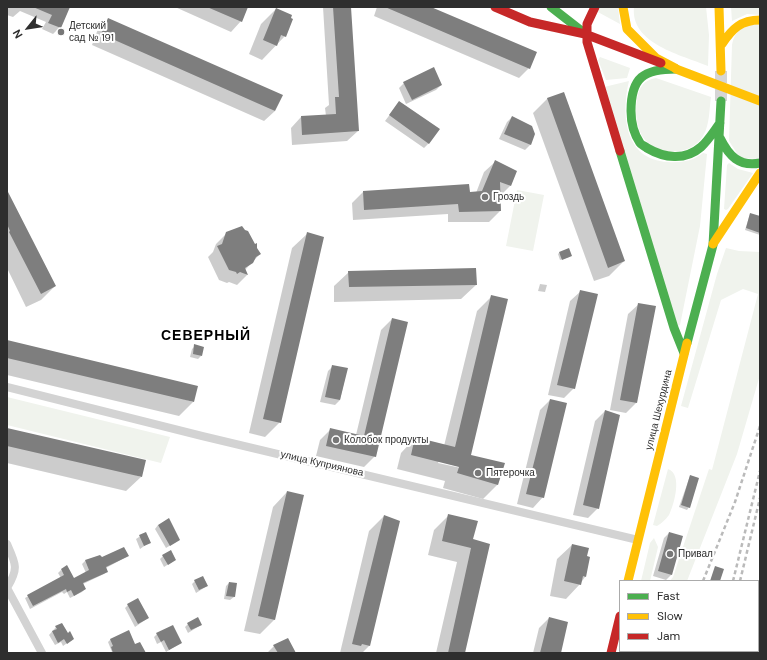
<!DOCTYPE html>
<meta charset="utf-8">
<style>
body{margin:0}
#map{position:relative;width:767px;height:660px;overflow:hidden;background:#fff;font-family:"DM Sans",sans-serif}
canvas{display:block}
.frame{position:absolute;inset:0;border:8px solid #2e2e2e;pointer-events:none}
.legend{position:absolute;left:619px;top:580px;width:140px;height:72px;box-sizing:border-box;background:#fff;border:1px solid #ababab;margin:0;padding:5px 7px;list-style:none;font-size:12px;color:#2e2e2e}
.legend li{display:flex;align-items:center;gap:8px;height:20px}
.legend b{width:20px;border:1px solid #ababab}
.north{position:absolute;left:8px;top:8px;width:40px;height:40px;-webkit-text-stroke:3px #fff;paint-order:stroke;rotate:240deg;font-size:11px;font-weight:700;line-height:16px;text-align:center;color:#2e2e2e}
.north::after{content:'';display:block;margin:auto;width:14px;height:18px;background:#2e2e2e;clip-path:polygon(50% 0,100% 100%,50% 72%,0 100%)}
</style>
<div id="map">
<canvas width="767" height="660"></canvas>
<div class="frame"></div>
<ul class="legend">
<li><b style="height:5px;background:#4caf50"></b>Fast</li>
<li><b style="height:5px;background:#ffc107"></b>Slow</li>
<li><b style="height:5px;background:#c62828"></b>Jam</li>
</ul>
<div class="north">N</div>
</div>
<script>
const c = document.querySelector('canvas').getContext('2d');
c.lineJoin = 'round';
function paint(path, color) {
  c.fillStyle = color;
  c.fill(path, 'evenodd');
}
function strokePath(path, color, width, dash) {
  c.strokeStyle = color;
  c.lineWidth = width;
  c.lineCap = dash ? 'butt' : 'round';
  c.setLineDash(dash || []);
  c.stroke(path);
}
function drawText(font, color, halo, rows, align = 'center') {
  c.font = font + ' "DM Sans",sans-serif';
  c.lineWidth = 4;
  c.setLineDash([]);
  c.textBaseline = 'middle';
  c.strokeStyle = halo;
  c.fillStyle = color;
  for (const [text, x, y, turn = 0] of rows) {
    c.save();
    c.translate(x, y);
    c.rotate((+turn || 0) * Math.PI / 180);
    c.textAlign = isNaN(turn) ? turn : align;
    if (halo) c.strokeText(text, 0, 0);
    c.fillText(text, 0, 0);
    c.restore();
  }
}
const green = new Path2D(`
 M599 7H618L620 24 596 11Z
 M634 7H706L709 35 708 66C682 55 630 44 634 7Z
 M731 7H760V15L747 14 732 21Z
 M760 24V158L757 159 740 158 729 141 732 45C735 29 745 25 760 24Z
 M600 57 630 68 627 78 606 80 598 60Z
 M656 78 711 97C709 110 710 124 703 136 692 155 662 156 647 142 636 131 635 113 637 99 639 87 644 80 656 78Z
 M629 81C621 114 624 160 668 162 681 163 693 161 703 153L707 154 700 226 680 325 676 327 604 87Z
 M729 163 738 169 753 173 728 209 726 210 724 209 727 165Z
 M517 190 544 195 533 251 506 246Z
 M726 248 739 251 760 252V375L737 454 687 581H670L673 577 709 469 712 470 758 294 743 289 721 300 688 408 681 406 717 274Z
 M7 397 170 437 161 463 7 425Z
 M668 469C683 474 674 505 669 515 666 519 661 524 657 526L653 525Z
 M654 538 658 547 650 581H641L650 543Z`);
const shadow = new Path2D(`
 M7 7H69L60 27 53 34 42 29 46 22 20 11 13 17 7 15Z
 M175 7H246L241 21 231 32Z
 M323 7H350L358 131 347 141 292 145 291 128 301 117 326 116 325 108 329 105Z
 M377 7H429L529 68 519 78 374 16Z
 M276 9 285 36 262 60 249 54 261 24Z
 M109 19 275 111 264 121 92 45 98 29Z
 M404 83 441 85 436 90 406 104 399 88Z
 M548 98 624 261 609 276 594 281 533 113Z
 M394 109 429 143 424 148 385 121Z
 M512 117 534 134 530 145 525 150 499 139 507 122Z
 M495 162 510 186 500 196V211L489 222H448V214L353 220 352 203 363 192 476 193 484 172Z
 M7 192 55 286 41 300 26 307 7 268Z
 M750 214 760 217V235L745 230Z
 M227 233 254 245 260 254 245 270 247 275 237 285 229 282 227 283 219 280 208 257 213 252 216 244Z
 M307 234 280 422 265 437 249 433 292 248Z
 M559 253 569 257 560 260 558 254Z
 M349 272 476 285 461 299 334 302V286Z
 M540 284 547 285 545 292 538 291Z
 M581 291 574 388 564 398 548 395 570 301Z
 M492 296 470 455 498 484 483 499 443 488 445 481 397 469 401 453 415 438 444 446 477 311ZM439 461 461 466V468L438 463Z
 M639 304 636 403 626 413 610 410 628 314Z
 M392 319 375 456 364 467 316 456 320 440 331 429 356 435 381 330Z
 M7 341 193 402 179 416 7 375Z
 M195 346 201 356 198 359 190 357 192 349Z
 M333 366 347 369 340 400 335 405 320 402 328 371Z
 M550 400 543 497 533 508 517 504 540 410Z
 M605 411 598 508 588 518 573 515 595 421Z
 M7 429 141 477 126 491 7 463Z
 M690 476 689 507 687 510 679 507Z
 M287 492 274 620 260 634 244 631 273 507Z
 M449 515 472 540 464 653H436L457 562 428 555 434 530Z
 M384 516 369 646 362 653H340L369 531Z
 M158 525 179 540 166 548 155 529Z
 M145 533 150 542 140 549 136 539Z
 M669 533 682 537 671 575 666 580 653 576 664 538Z
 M572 545 586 557 585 577 580 584 566 599 550 596 557 559Z
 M100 556 101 559 128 556 106 568 107 571 104 574 83 584 85 589 82 592 70 598 67 592 64 594 62 592 30 609 25 598 61 578 58 573 61 570 73 580 86 573 82 564 85 561Z
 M163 556 175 560 164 567 160 559Z
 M760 580V653H743L744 651H758V589Z
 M195 581 207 586 196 593 192 584Z
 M229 583 234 597 230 600 224 599 226 586Z
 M128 605 148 618 135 627 125 608Z
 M549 618 560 653H533L539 628Z
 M62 624 67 634 73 639 63 646 61 642 55 645 49 635 56 627Z
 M188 624 201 625 188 633 185 627Z
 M157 634 181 643 166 652 161 642 157 644 154 637Z
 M111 639 135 646 145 653H123L121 649 112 652 108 642Z
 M274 646 295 653H267Z
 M686 651H700V653H685Z`);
const building = new Path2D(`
 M33 7H70L61 28 48 23 52 15Z
 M207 7H248L242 22Z
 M333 7H351L359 131 302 135 301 116 336 114 335 97H339Z
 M385 7H431L537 52 530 69Z
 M276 8 292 15 291 18 293 19 286 37 281 35 277 46 263 40Z
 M108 18 283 95 275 111 101 34Z
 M434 67 442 85 412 100 403 82Z
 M564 92 625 261 608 268 547 98Z
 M399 101 440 129 429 144 389 115Z
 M512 116 532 126 535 134 531 145 504 134Z
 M495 160 517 171 511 186 500 182 501 211 459 212 458 204 364 210 363 191 469 184 470 192 482 191Z
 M7 190 56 286 41 294 9 232 10 231 7 224Z
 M750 213 760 216V233L746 228Z
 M242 226 245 230 248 231 255 244 257 243V248L261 254 256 257 253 263 245 268 248 275 240 272 237 274 236 272 229 270 217 246 222 244 226 232Z
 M307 232 324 237 281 423 263 419Z
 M569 248 572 256 562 260 559 252Z
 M476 268 477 285 349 287 348 271Z
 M580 290 598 294 575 389 557 385Z
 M491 295 508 299 471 455 505 463 498 485 457 473 459 467 411 455 415 437 455 447Z
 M638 303 656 306 637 403 620 400Z
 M392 318 408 322 376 457 326 446 330 428 364 436Z
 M7 340 198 386 194 402 7 358Z
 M194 344 204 347 202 356 193 354Z
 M332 365 348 368 340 400 325 397Z
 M550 399 567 403 544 498 526 494Z
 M605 410 620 415 599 509 583 505Z
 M7 428 146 460 142 477 7 446Z
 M690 475 699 478 690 508 681 505Z
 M287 491 304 495 275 620 258 616Z
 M448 514 478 521 473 539 490 544 465 653H448L471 548 442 541Z
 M384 515 400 521 370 646 362 644 361 646 352 644Z
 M169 518 180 540 170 546 158 525Z
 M146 532 151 543 144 546 139 535Z
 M669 532 683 536 672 575 658 571Z
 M572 544 589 548 587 556 590 557 586 577 583 576 581 585 564 581Z
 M124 547 129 556 106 567 108 572 83 583 86 589 74 596 71 590 67 592 66 589 33 606 27 595 64 575 61 569 67 565 74 578 89 570 85 560 100 555 102 557Z
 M171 550 176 560 168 565 162 555Z
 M715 566 724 569 720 581H710Z
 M203 576 208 586 199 590 194 580Z
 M229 582 237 583 235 597 226 596Z
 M138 598 149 618 138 624 127 604Z
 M198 617 202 625 191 630 187 623Z
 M549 617 568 622 561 653H540Z
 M62 623 68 633 70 631 74 639 67 644 64 639 58 643 52 631 57 629 55 626Z
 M173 625 182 643 169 650 164 640 161 642 156 633Z
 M129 630 135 644 140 642 146 653H113L111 647 113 646 110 639Z
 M288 638 296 653H278L273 645Z`);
const primaryTunnel = new Path2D(`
 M721 101V71`);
const street = new Path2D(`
 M7 387 202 436 638 540
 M7 544C16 564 19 568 7 588
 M7 588 42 653`);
const fast = new Path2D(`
 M551 7 583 32
 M676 69C644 69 631 77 631 111 631 121 634 134 640 143 641 145 645 146 647 148 664 158 685 161 701 147 708 141 714 131 720 123
 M720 138C729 156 739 167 760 163
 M620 151 674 328 684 353
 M687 343 713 245 721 101`);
const slow = new Path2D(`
 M623 7 627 29 656 58 675 68
 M719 7 721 71
 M722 44C732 29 741 20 760 20
 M713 244 760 173
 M628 581 687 343`);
const jam = new Path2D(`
 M495 7 530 22 585 34 661 63
 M595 7 587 24V42L620 151
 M611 653 620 616`);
const rail = new Path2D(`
 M703 581 735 502 760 426
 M733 581 760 471
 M740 581 760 498
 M673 653 674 651
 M715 653 716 651
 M722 653 723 651`);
const slowBridge = new Path2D(`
 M676 69 760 101`);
const markers = [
 [61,32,4,"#777"],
 [485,197,4,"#777"],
 [336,440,4,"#777"],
 [478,473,4,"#777"],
 [670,554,4,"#777"]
];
const poiNames = [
 ["Детский",69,26],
 ["сад № 191",69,38],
 ["Гроздь",493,197],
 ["Колобок продукты",344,440],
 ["Пятерочка",486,473],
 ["Привал",678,554]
];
const streetNames = [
 ["улица Шехурдина",659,410,-76],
 ["улица Куприянова",322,464,13]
];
const districtNames = [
 ["СЕВЕРНЫЙ",206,336]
];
paint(green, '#f0f3ed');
paint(shadow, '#0003');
paint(building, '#7e7e7e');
strokePath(primaryTunnel, '#d5d5d5', 12, [12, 6]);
strokePath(street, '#d3d3d3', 8);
strokePath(fast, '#4caf50', 9);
strokePath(slow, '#ffc107', 9);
strokePath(jam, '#c62828', 9);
strokePath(rail, '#bababa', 2.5, [4, 3]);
strokePath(slowBridge, '#ffc107', 9);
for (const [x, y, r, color] of markers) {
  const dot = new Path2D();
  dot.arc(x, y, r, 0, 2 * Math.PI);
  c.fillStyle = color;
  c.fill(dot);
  strokePath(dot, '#fff', 1.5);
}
drawText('10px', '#2e2e2e', '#fff', poiNames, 'left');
drawText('10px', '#2e2e2e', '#fff', streetNames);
c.letterSpacing = '1px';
drawText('bold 14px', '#000', '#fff', districtNames);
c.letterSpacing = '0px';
</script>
